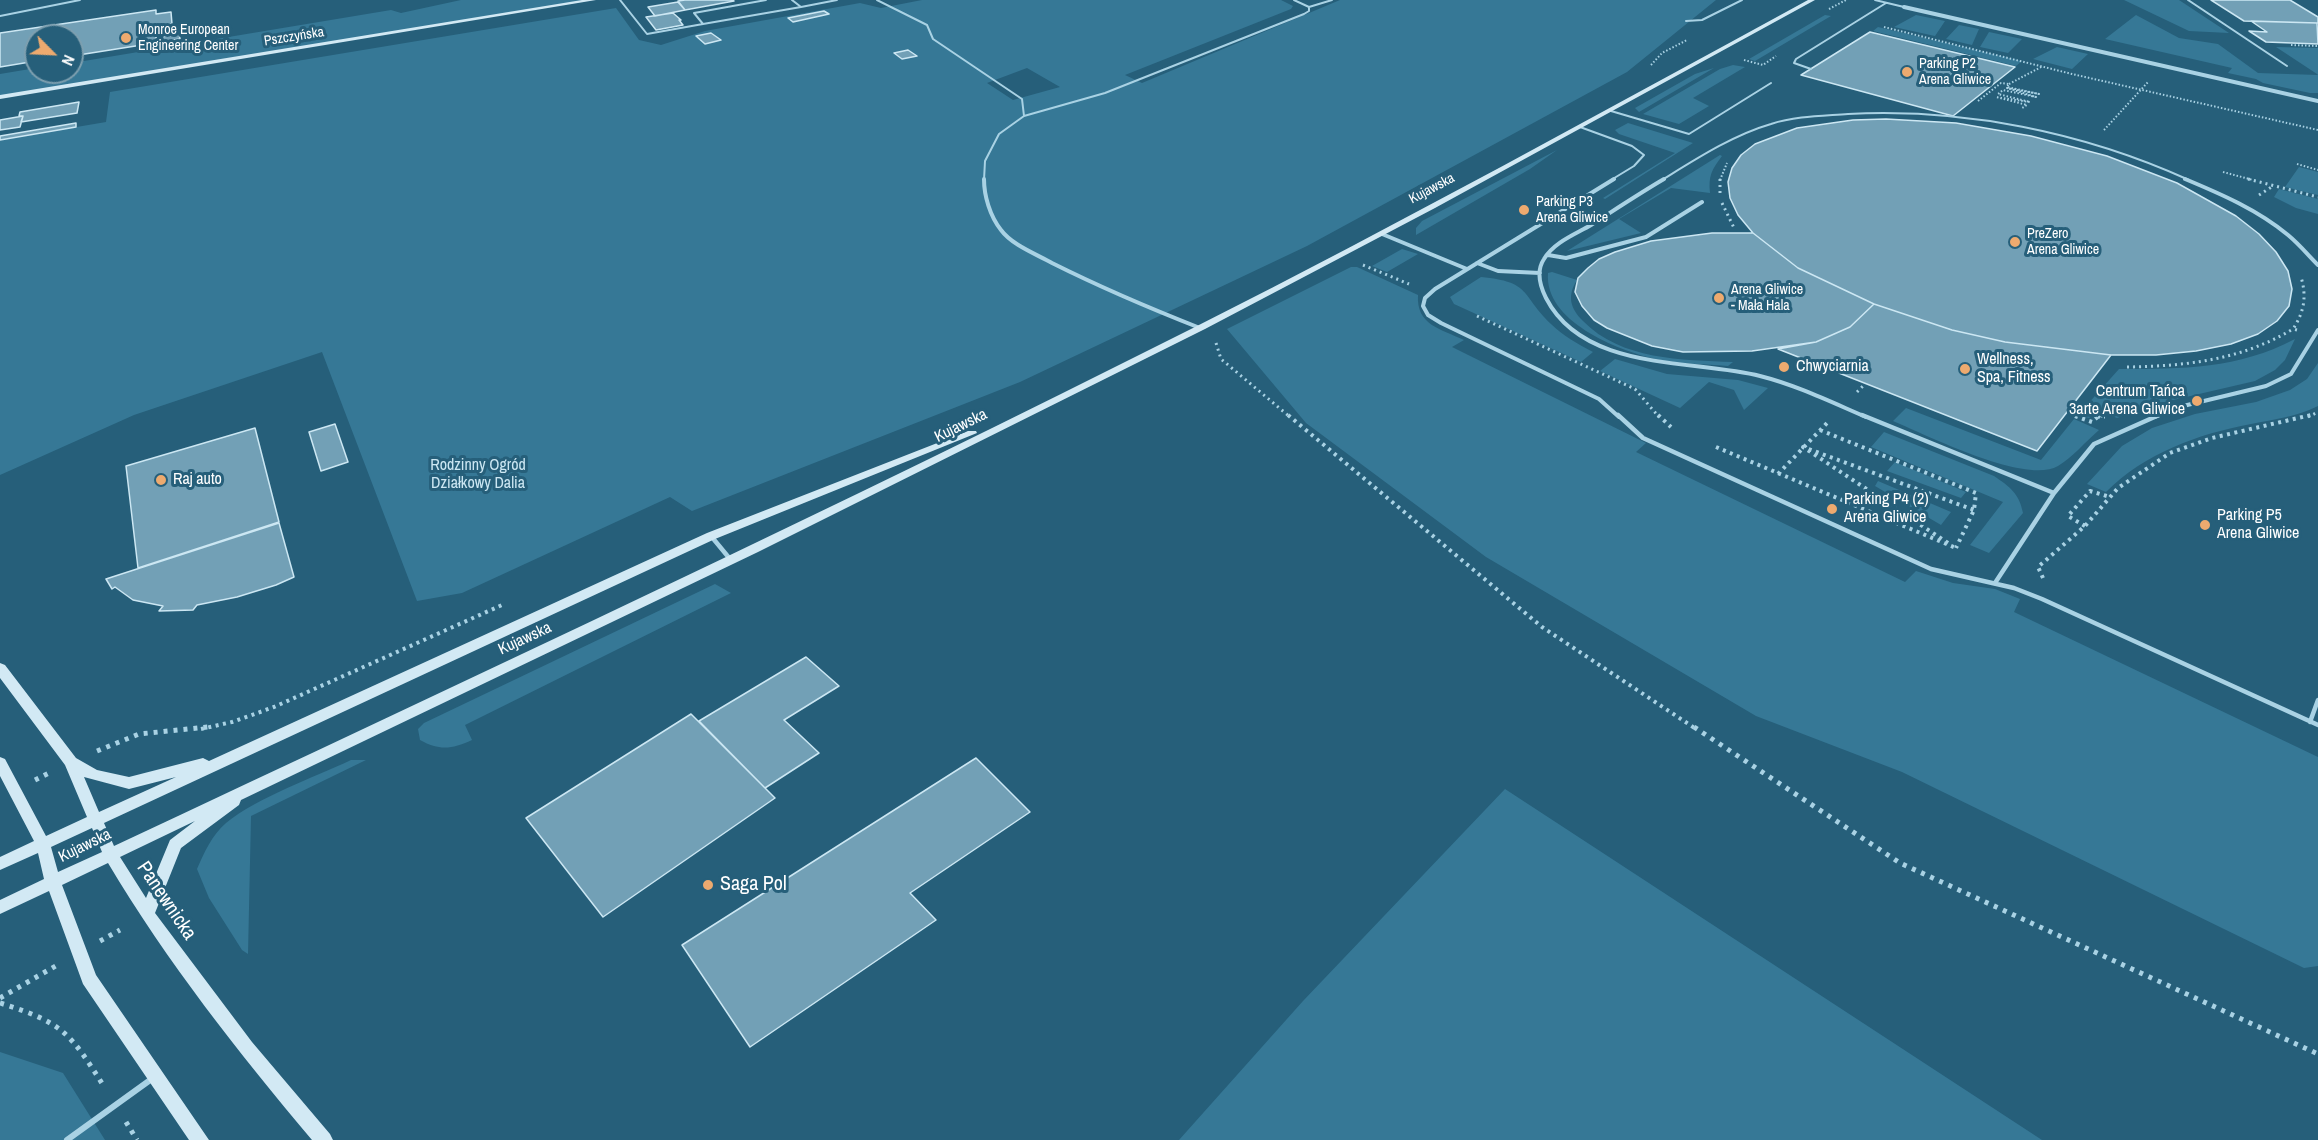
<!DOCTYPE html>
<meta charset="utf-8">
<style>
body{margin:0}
#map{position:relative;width:2318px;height:1140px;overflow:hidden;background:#265f7a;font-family:"Archivo Narrow",sans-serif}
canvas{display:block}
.north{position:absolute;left:24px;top:24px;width:60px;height:60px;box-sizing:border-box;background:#265f7a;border:2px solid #7d9faf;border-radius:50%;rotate:114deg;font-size:16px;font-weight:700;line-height:24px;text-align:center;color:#fff}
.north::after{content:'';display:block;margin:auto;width:21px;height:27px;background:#edaa6f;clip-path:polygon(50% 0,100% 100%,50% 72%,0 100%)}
</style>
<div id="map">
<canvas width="2318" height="1140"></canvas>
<div class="north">N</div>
</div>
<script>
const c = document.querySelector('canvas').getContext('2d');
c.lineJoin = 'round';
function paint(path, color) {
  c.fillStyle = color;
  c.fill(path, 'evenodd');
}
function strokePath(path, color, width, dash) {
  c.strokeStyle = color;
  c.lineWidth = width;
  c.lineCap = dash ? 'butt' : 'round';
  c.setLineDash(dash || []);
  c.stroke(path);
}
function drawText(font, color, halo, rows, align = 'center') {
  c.font = font + ' "Archivo Narrow",sans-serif';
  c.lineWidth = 6;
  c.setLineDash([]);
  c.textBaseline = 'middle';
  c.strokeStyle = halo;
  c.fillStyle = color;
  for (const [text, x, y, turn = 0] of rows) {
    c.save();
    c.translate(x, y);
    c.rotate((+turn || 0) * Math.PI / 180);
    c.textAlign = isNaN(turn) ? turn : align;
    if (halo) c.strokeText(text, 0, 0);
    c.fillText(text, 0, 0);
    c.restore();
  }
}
const green = new Path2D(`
 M461 0H593L0 97V74L36 68V72H72V63L391 10 401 13Z
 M922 0H1281L1293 6 1291 9 1125 75 1142 83 1340 0H1716L1627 72 1307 246 1020 382 692 511 670 497 462 593 417 601 322 352 134 415 0 475V140L106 122 110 92 616 8 639 40 661 45 705 31 860 3 881 8ZM1027 68 1060 87 1013 100 987 83Z
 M2124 0H2179L2229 33 2189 31Z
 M1825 15 1831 16 1755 61 1749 59Z
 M1916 15 1945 21 1935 36 1894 27Z
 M2136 15 2179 38 2218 44 2258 73 2318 75V93H2310L2263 83 2256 79 2228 73 2232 68 2105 39Z
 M1959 25 1979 29 1972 45 1946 39Z
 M1878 27 2022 61 2016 66 1873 31Z
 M1989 32 2022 39 2008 53 1980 47Z
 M2057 47 2088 54 2072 69 2033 59Z
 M2276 47 2318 48V75L2317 74Z
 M1733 65 1745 67 1693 98 1709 106 1679 124 1643 114 1720 69Z
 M1714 68 1639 112 1635 108 1695 74Z
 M1628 123 1693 143 1605 199 1603 198 1675 153 1619 134 1615 130Z
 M1557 150 1530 169 1416 235V228L1422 221Z
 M1720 155 1722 156C1712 169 1708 176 1710 193L1671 188 1619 219 1641 233 1567 251Z
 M2299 167 2318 172V195L2285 187Z
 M2279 189 2318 199V214L2296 208 2274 197Z
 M1402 249 1418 254 1387 272 1372 266Z
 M1351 267H1357L1418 295C1416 325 1441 329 1464 340L1452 347 1646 443 1636 452 1905 582 1916 571 1953 583 1995 589 2020 599 2014 612 2318 757V966L2304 968 1902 772 1756 716 1486 557 1306 423 1227 329Z
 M1552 272 1577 280C1567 296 1570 308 1583 321 1621 360 1682 360 1733 362L1728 366C1704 364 1679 364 1655 359 1617 350 1544 321 1548 273Z
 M1481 277C1532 282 1520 294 1551 324 1563 336 1578 344 1593 352L1581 362 1454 304 1450 297Z
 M2295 339 2285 360 2275 370 2255 381 2156 404 2117 418 2098 410 2089 418 2078 415 2119 369C2183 369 2238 369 2295 339Z
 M1615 359 1667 374 1738 380 1768 388 1744 410 1734 390 1709 382 1680 408 1600 371Z
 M2318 363V406C2296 417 2275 419 2251 424 2198 434 2145 453 2106 492L2087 484 2122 446 2152 428 2195 414 2256 402 2290 390 2307 379Z
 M1906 408 2041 460 2074 419 2099 430C2086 441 2072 458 2058 466 2025 485 1927 435 1893 421Z
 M1884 432 1994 476C2010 487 2019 493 2023 513L1989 553 1970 545 2003 502 1871 447Z
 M1895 462 1966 492 1961 498 1887 471Z
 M1878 481 1951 512 1941 525 1875 486Z
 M715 584 731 593 465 725 472 740C452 749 440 751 420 740L418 729 424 723Z
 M351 760H366L251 816 248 954 242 950 209 898 197 869C204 853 212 835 226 823 258 797 313 778 351 760Z
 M1505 789 2042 1140H1179L1303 1001Z
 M0 1052 63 1073 105 1140H0Z`);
const building = new Path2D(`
 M685 0H733L734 1 685 10 678 1Z
 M2211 0H2290L2318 17V23L2244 21Z
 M678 2 685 10 655 16 648 7Z
 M156 10V14L171 12 172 24 155 26 156 38 179 34 180 39 72 56V36H36V61L0 67V33Z
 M824 11 829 14 793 22 788 18Z
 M673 13 681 20H679L683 25 656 30 646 17Z
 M2251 21 2317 23 2318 44 2266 42 2249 31 2267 32Z
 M1870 32 2015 67 1953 116 1801 75Z
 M711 33 721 40 705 44 696 36Z
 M908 50 917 56 902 59 894 53Z
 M79 102 77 113 21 122 23 116H19L20 112Z
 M23 116 20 127 0 130V120Z
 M1886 119 1956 123 2031 136 2107 156 2177 183 2236 216 2259 234 2276 252 2288 271 2292 289 2289 306 2277 321 2258 334 2231 344 2196 351 2156 355H2111L2005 342 1952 330 1874 304 1798 268 1753 233 1738 215 1730 198 1728 182 1732 168 1741 155 1755 144 1797 128 1853 120Z
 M76 123V127L0 140V136Z
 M1712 233H1753L1798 268 1874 304 1850 327 1816 342 1752 351 1683 352 1652 346 1607 328 1594 320 1582 306 1575 292 1578 278 1588 268 1599 259 1615 252 1651 241Z
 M1874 304 1952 330 2005 342 2111 355 2037 451 1778 349 1816 342 1850 327Z
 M335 424 348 462 321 471 309 432Z
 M255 428 279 522 138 568 126 466Z
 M279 523 294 577 276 585 237 597 197 605 193 610 159 611 163 606 133 600 115 587 112 589 106 579Z
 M806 657 839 686 784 720 819 753 765 788 699 721Z
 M691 714 775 798 603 917 526 818Z
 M976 758 1030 812 910 893 936 920 750 1047 682 945Z`);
const pathFar3 = new Path2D(`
 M1829 9 1846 0
 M1884 27 2072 74 2318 130
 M2291 45 2318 46
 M1744 60 1763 65 1776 56
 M1651 65 1662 53 1687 40
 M2009 84 2043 66
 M1978 101 2001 83 2009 84 2007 87 2039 94 2007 88 2036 97 2003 90 1998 94 2030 102 1996 97 2027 105 2022 108
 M2104 130 2148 82
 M2297 164 2318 170
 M2223 172 2253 180
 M1720 180 1727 163`);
const pathFar2 = new Path2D(`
 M1720 179V193
 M2248 179 2318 197
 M2259 195 2273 186
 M1722 203 1735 230
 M1363 265 1409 284
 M1477 316 1635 389 1659 417
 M2297 330 2293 329C2304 312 2307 297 2301 277
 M1216 343 1221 359 1290 417
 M2127 367C2187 366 2241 360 2293 329
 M1857 392 1865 384
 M2098 417H2105
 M2308 417 2318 412`);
const pathFar1 = new Path2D(`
 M1288 415 1542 627 1696 729
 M1658 415 1671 427
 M2100 415 2106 417
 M2075 416 2092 422 2100 415
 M1820 430 1976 493 1974 510 1956 548
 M1716 447 1956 548
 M1778 474 1829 421
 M2085 526 2068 516 2090 491 2110 497
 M1948 543 1803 447 1974 510
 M2043 578 2038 567 2085 526 2118 488 2170 453 2212 438 2311 415
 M201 729 232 722 274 707 502 605`);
const path = new Path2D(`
 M1694 727 1900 863 2318 1054
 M97 751 139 734 208 727
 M35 780 49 773
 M100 941 120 930
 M0 998 59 964
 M0 1003C64 1023 70 1033 105 1088
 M126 1122 137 1140`);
const laneFar3 = new Path2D(`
 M620 0 647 34 703 24 694 13 766 0
 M792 0 801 7 837 0
 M877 0 927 25 933 39 1022 99 1024 116
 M1294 0 1309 7
 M1875 0 1904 7
 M2188 0 2287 66
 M0 16 80 0
 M1686 21 1702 20 1742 0
 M703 24 801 7
 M1811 69 1794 63 1796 59 1886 3
 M1611 111 1689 134 1771 83
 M1580 127 1632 146 1644 155 1634 166 1611 180
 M984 180 985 161 999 134 1024 116 1105 93 1304 14 1309 11V7L1332 0
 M1662 180C1696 159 1733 135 1771 124 1796 116 1822 116 1848 114 1964 108 2083 132 2189 180`);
const laneFar2 = new Path2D(`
 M984 179C984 196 990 216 1001 230 1012 245 1036 254 1052 263 1100 287 1149 308 1200 328
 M1614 179 1435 289 1425 298 1423 306 1428 315 1441 323 1599 399 1619 417
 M1664 179C1640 193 1616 209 1591 225 1576 234 1554 242 1544 259 1536 271 1540 286 1546 298 1584 372 1692 359 1760 376 1796 385 1831 402 1866 417
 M2185 179C2221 194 2258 210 2288 235 2299 244 2308 255 2318 265
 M1382 234 1467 269
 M1548 255 1566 258 1646 237 1702 202
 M1477 263 1498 271 1540 273
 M2155 417 2179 407 2266 386 2291 374 2318 330`);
const laneFar1 = new Path2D(`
 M1618 415 1643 438 1931 569 2014 588 2042 599 2318 725
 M1862 415 2054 493
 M711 536 730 559
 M1995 583 2054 493 2094 444 2159 415
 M2310 722 2318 700`);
const lane = new Path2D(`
 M67 1140 153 1078`);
const street = new Path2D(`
 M1904 7 2318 101`);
const secondary = new Path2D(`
 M582 0H596L0 99V95Z
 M1808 0H1815L1435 208 1205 329 758 552 241 800 239 805 181 848 155 913 252 1042 330 1134 333 1140H312C238 1052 167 962 108 863L62 885 96 975 209 1140H189L83 984 49 891 0 914V900L44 879 38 853 0 870V857L34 841 0 776V757L5 759 46 836 87 817 65 765 0 678V663L5 665 76 758 97 770 129 777 203 758 209 761 707 533 968 431H976L977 433 715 539 104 823 114 846C476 676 838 507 1195 327 1401 223 1604 111 1808 0ZM84 777 129 789 176 777 99 812ZM195 821 170 840 146 898 120 857ZM92 828 102 852 58 872 51 847Z`);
const markers = [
 [126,38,6,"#edaa6f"],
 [1907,72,6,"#edaa6f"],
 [1524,210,6,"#edaa6f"],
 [2015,242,6,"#edaa6f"],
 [1719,298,6,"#edaa6f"],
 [1784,367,6,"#edaa6f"],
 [1965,369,6,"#edaa6f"],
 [2197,401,6,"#edaa6f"],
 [161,480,6,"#edaa6f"],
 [1832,509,6,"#edaa6f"],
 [2205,525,6,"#edaa6f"],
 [708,885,6,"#edaa6f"]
];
const farPoinames = [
 ["Monroe European",138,30],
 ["Engineering Center",138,46],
 ["Parking P2",1919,64],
 ["Arena Gliwice",1919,80],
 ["Parking P3",1536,202],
 ["Arena Gliwice",1536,218],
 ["PreZero",2027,234],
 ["Arena Gliwice",2027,250],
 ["Arena Gliwice",1731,290],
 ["- Mała Hala",1731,306]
];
const farStreetnames = [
 ["Pszczyńska",294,37,-9],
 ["Kujawska",1432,189,-28]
];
const poiNames = [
 ["Wellness,",1977,360],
 ["Spa, Fitness",1977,378],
 ["Chwyciarnia",1796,367],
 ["Centrum Tańca",2185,392,"right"],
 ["3arte Arena Gliwice",2185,410,"right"],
 ["Raj auto",173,480],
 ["Parking P4 (2)",1844,500],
 ["Arena Gliwice",1844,518],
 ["Parking P5",2217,516],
 ["Arena Gliwice",2217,534]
];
const streetNames = [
 ["Kujawska",961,426,-26],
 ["Kujawska",525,639,-25],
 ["Kujawska",85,846,-26]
];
const parkNames = [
 ["Rodzinny Ogród",478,466],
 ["Działkowy Dalia",478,484]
];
const nearPoinames = [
 ["Saga Pol",720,885]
];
const nearStreetnames = [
 ["Panewnicka",166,901,56]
];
paint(green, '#367896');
paint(building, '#72a0b6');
strokePath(building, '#cce7f3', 1.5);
strokePath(pathFar3, '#a9d2e4', 2, [1.5, 2]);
strokePath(pathFar2, '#a9d2e4', 3, [2, 4]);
strokePath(pathFar1, '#a9d2e4', 4, [3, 4.5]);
strokePath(path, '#a9d2e4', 5, [4, 6]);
strokePath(laneFar3, '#a9d2e4', 2);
strokePath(laneFar2, '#a9d2e4', 4);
strokePath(laneFar1, '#a9d2e4', 4.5);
strokePath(lane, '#a9d2e4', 6);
strokePath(street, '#a9d2e4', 4);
paint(secondary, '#d2e9f4');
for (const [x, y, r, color] of markers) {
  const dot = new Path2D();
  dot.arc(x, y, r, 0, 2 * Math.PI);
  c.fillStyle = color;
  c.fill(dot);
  strokePath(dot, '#265f7a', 2);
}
drawText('14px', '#fff', '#265f7a', farPoinames, 'left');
drawText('14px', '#fff', '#265f7a', farStreetnames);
drawText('16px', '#fff', '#265f7a', poiNames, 'left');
drawText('16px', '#fff', '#265f7a', streetNames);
drawText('16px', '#cce7f3', '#265f7a', parkNames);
drawText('20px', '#fff', '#265f7a', nearPoinames, 'left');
drawText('20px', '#fff', '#265f7a', nearStreetnames);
</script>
